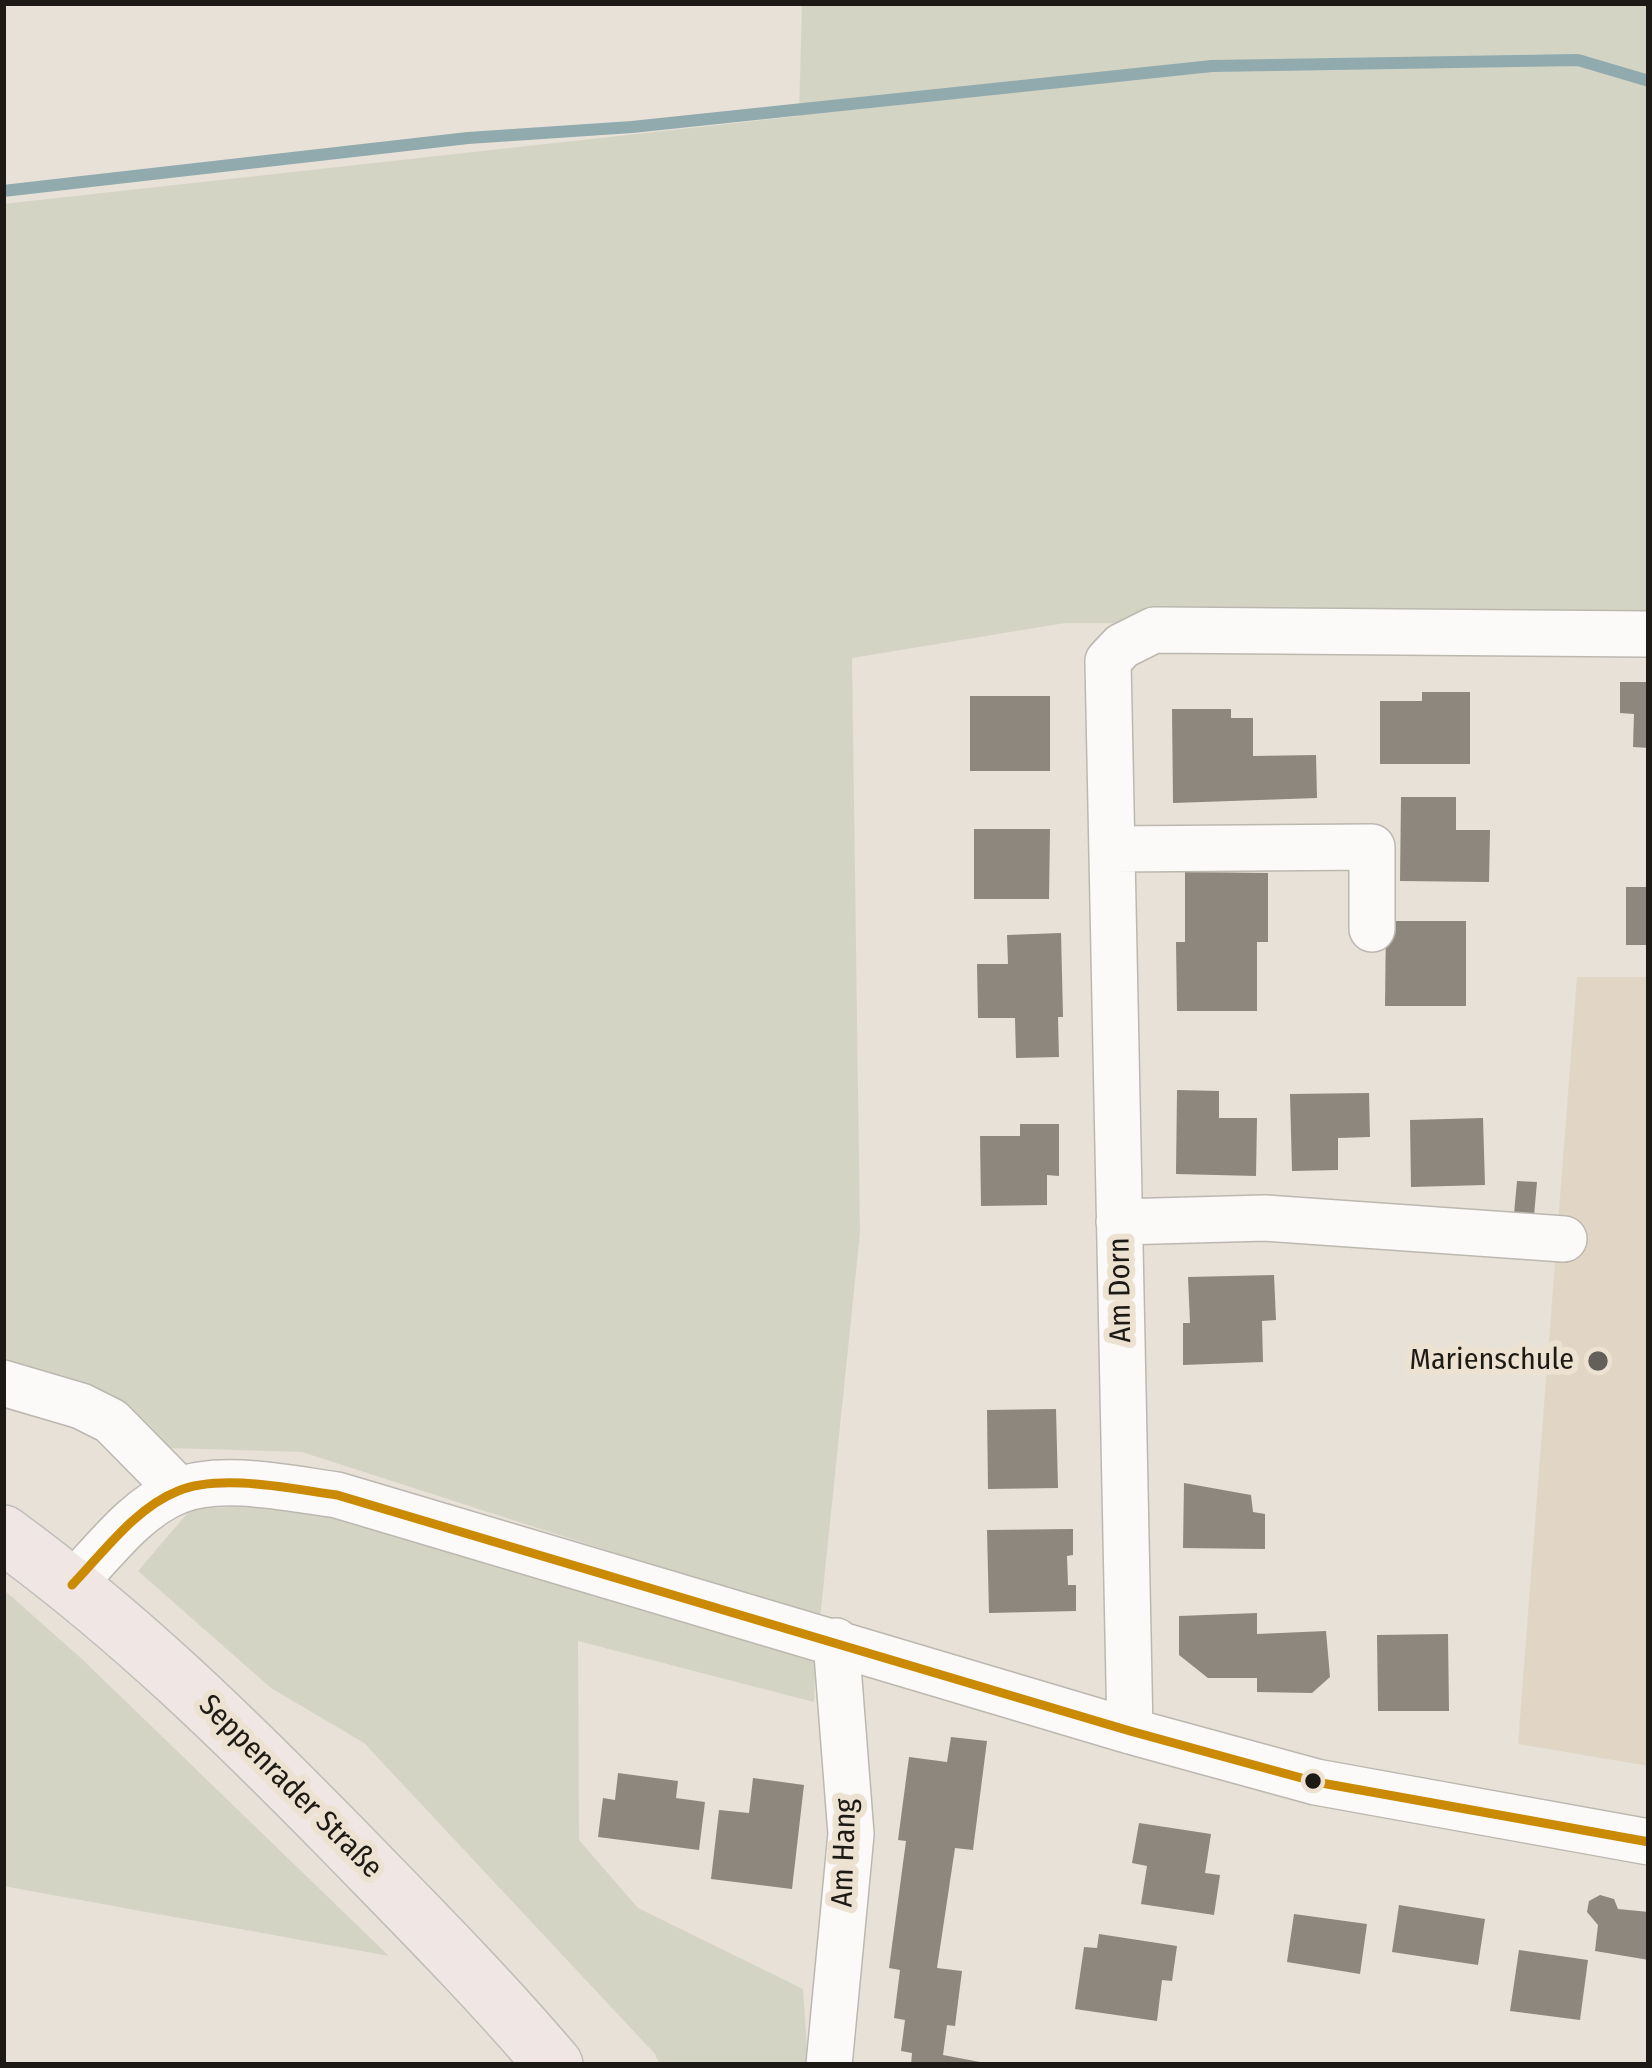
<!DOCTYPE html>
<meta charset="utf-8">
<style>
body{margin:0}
#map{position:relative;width:1652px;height:2068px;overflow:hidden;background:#e7e1d8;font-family:"Fira Sans Condensed",sans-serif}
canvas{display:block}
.frame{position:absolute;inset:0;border:6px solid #1d1914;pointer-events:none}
</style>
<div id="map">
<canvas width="1652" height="2068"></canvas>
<div class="frame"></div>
</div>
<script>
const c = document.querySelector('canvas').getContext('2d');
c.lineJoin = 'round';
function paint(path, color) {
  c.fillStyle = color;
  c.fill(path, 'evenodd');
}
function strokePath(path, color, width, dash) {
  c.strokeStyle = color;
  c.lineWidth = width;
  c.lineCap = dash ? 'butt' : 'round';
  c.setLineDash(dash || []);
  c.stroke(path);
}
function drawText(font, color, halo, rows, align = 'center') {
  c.font = font + ' "Fira Sans Condensed",sans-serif';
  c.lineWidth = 12;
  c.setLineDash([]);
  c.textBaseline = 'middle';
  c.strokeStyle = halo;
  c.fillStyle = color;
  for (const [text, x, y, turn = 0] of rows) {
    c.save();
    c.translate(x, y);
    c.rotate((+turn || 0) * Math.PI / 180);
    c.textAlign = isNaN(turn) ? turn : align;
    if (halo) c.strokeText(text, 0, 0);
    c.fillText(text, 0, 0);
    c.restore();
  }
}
const built = new Path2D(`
 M1577 977H1649V1766L1518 1744Z`);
const green = new Path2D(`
 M802 3 1649 4V625L1065 623 852 658 860 1233 820 1619 302 1452 169 1448 3 1366V204L799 116Z
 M311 1503 816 1654 814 1702 578 1641 579 1840 638 1908 803 1989 808 2065H660L655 2054 364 1743 271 1688 138 1571 191 1509Z
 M3 1589 83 1660 389 1956 3 1886Z`);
const stream = new Path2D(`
 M3 191 468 138 632 127 1212 66 1578 60 1649 81`);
const building = new Path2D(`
 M1620 682H1649V748L1633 747 1634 714 1620 713Z
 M1422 692H1470V764H1380V701H1422Z
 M970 696H1050V771H970Z
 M1172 709H1231V718H1253V756L1316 755 1317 798 1173 803Z
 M1401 797H1456V830H1490L1489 882 1400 881Z
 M974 829H1050L1049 899H974Z
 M1185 872 1268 873V942H1257V1011H1177L1176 942H1185Z
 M1626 887H1649V945H1626Z
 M1386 921H1466V1006H1385Z
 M1061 933 1063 1017H1058L1059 1057 1016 1058 1015 1018H978L977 964H1008L1007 935Z
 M1177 1090 1219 1091V1118H1257L1256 1176 1176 1174Z
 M1369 1093 1370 1137 1338 1138V1170L1292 1171 1290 1094Z
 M1483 1118 1485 1185 1411 1187 1410 1120Z
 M1020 1124H1059V1176L1047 1175V1205L981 1206 980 1136H1020Z
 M1517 1181 1537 1182 1534 1216 1514 1214Z
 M1274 1275 1276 1320 1262 1321 1263 1362 1183 1365V1323H1190L1188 1277Z
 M1056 1409 1058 1488 988 1489 987 1410Z
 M1184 1483 1251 1495 1253 1512 1265 1514V1549L1183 1548Z
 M1073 1529V1555L1067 1556 1068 1585H1076V1611L989 1613 987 1530Z
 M1257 1613V1634L1326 1631 1330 1677 1312 1693 1257 1692V1678H1208L1179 1655V1616Z
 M1448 1634 1449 1711H1378L1377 1635Z
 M951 1737 987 1741 973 1850 955 1848 937 1968 962 1971 955 2026 947 2025 943 2055 996 2065H911L912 2053 901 2051 905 2020 894 2018 900 1970 889 1968 906 1841 898 1840 909 1757 947 1762Z
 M618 1773 678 1781 676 1798 705 1802 699 1850 598 1837 603 1798 615 1800Z
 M753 1778 804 1785 792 1889 711 1879 719 1810 749 1813Z
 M1139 1823 1211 1834 1205 1873 1220 1875 1214 1915 1141 1904 1147 1866 1132 1863Z
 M1600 1895 1614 1899 1618 1909 1649 1912V1960L1595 1951 1598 1925 1587 1912 1589 1901Z
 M1399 1905 1485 1919 1478 1965 1392 1952Z
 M1294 1914 1367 1924 1360 1974 1287 1962Z
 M1099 1934 1177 1946 1172 1981 1162 1980 1157 2021 1075 2009 1084 1947 1097 1948Z
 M1519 1950 1588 1960 1580 2020 1510 2011Z`);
const minor = new Path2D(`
 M1113 849 1372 847V929
 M1119 1222 1265 1218 1564 1239
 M3 1383 81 1406 111 1421 179 1490
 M72 1585C103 1553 135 1508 178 1491 221 1473 292 1489 337 1495L1130 1731 1316 1782 1649 1842
 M1130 1731 1108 661 1122 646 1154 630 1649 634
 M829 2065 851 1834 836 1641`);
const major = new Path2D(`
 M3 1534C128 1625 234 1729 342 1839 414 1913 487 1986 554 2065`);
const bus1 = new Path2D(`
 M72 1585C103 1553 135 1508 178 1491 221 1473 292 1489 337 1495L1130 1731 1316 1782 1649 1842`);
const markers = [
 [1598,1361,12,"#645f59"],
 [1313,1781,10,"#1d1914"]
];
const streetNames = [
 ["Am Dorn",1121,1290,-91],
 ["Seppenrader Straße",290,1787,45],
 ["Am Hang",845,1853,-88]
];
const poiNames = [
 ["Marienschule",1574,1361]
];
paint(built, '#e1d6c6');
paint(green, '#d4d4c5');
strokePath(stream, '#90aaae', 12);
paint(building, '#8d877e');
strokePath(minor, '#bcb8b0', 48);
strokePath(major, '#c0beb9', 60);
strokePath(minor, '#fbfaf9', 45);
strokePath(major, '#f0e7e5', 57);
strokePath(bus1, '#cb8a04', 9);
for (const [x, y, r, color] of markers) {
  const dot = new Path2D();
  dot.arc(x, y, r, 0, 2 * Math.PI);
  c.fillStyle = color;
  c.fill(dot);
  strokePath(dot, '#ede2d2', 4.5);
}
drawText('30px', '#1d1914', '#ede2d2', streetNames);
drawText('30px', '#1d1914', '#ede2d2', poiNames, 'right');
</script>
